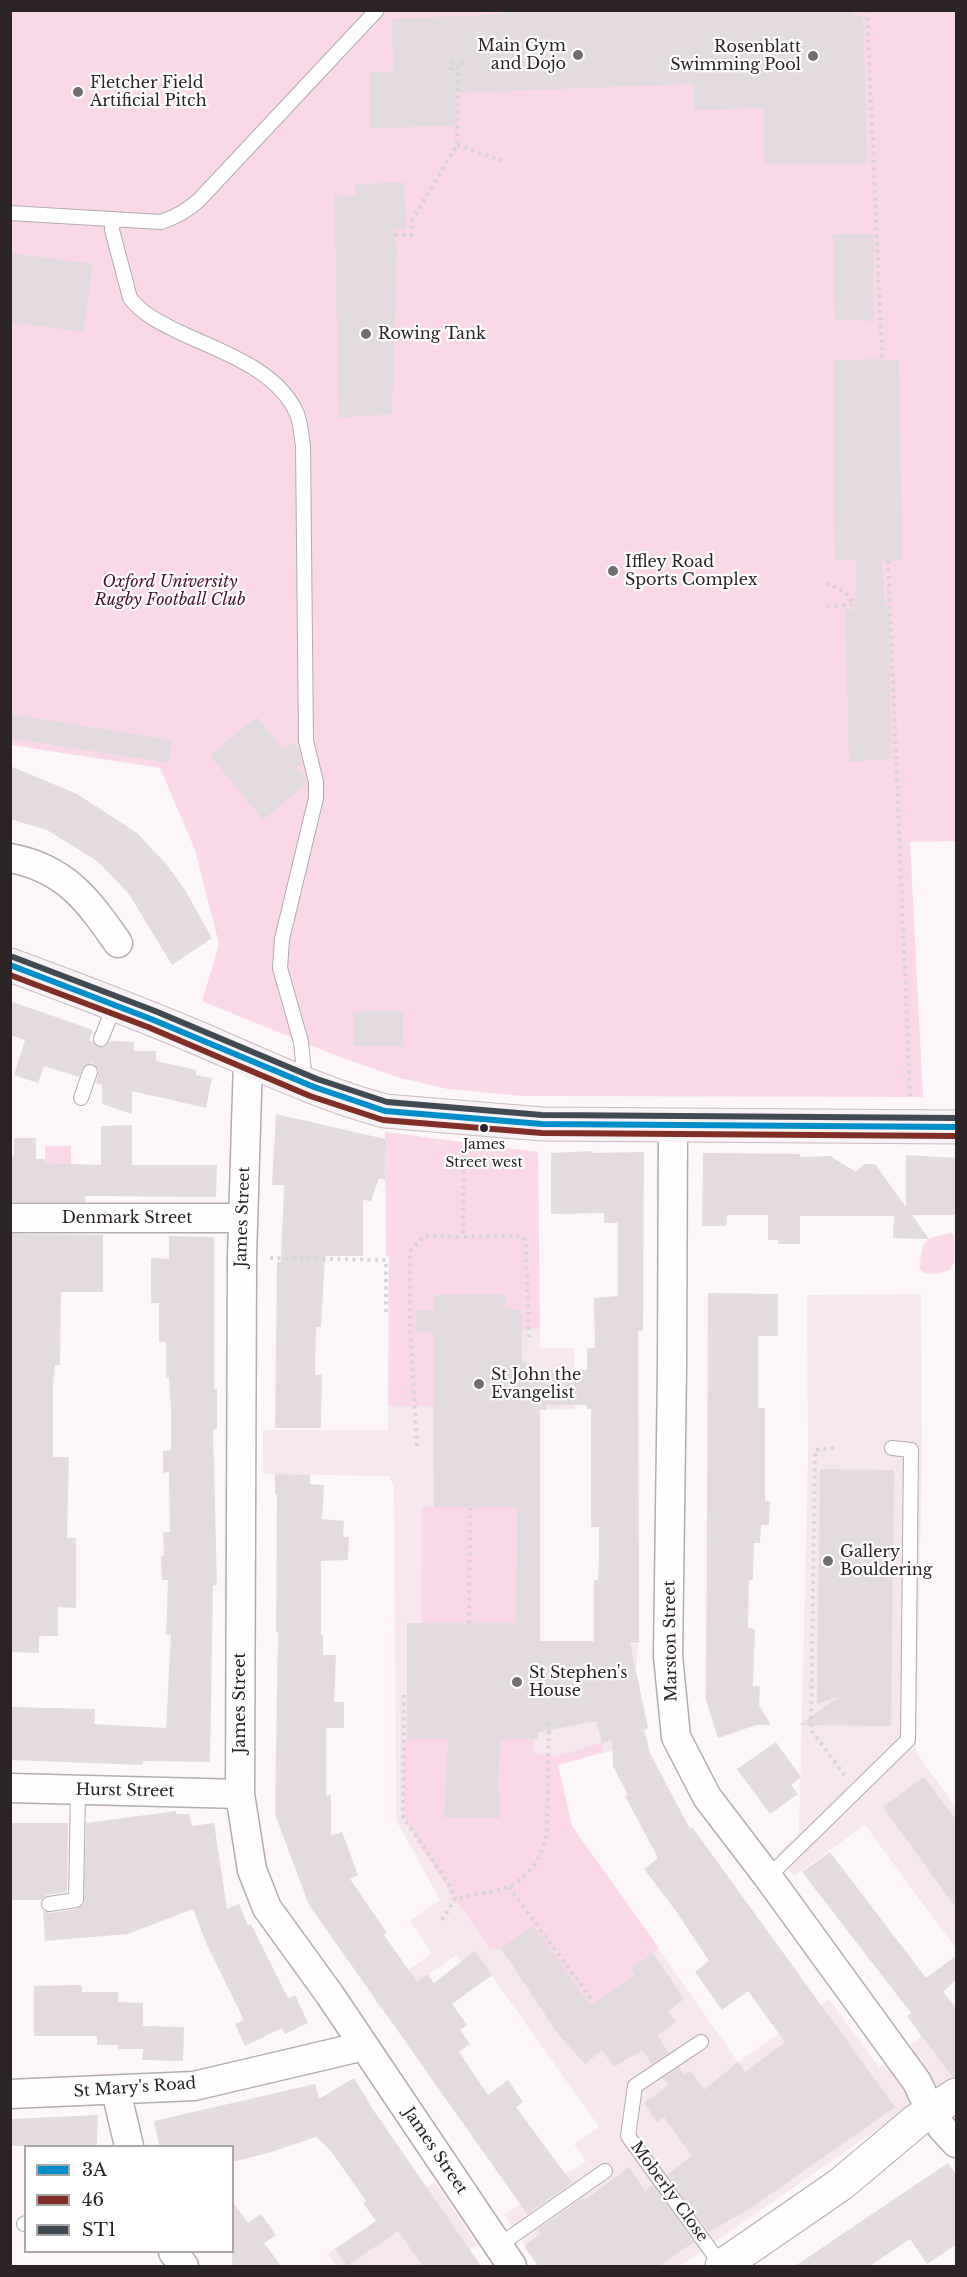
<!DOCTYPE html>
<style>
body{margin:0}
#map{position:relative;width:967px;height:2277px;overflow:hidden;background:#fcf6f9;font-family:"Libre Baskerville",serif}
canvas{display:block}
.frame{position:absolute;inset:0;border:12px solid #2b2326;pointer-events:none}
.legend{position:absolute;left:24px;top:2145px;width:210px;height:108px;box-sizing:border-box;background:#fff;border:2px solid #aaa7a8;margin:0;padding:8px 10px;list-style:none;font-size:18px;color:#2b2326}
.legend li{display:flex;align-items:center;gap:12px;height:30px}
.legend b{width:30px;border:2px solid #aaa7a8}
</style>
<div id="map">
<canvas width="967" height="2277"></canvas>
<div class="frame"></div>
<ul class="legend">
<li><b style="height:8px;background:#008eca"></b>3A</li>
<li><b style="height:8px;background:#812e27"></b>46</li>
<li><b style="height:8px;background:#404a53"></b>ST1</li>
</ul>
</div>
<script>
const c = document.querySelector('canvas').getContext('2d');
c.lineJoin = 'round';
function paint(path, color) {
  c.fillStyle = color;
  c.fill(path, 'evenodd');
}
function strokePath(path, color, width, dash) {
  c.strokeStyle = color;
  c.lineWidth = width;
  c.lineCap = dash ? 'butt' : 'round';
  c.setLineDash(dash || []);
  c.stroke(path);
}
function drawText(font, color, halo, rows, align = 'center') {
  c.font = font + ' "Libre Baskerville",serif';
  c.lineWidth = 4.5;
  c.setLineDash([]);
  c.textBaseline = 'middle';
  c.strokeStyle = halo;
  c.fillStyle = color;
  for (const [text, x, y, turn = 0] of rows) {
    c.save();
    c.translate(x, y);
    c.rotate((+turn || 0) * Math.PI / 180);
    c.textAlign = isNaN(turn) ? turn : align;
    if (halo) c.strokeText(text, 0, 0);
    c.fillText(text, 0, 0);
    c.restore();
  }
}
const built = new Path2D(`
 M385 1132 538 1152 540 1348H574L575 1409 540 1410V1641L638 1644 636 1670 648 1728 644 1730 647 1741 558 1765 572 1826 738 2062 829 1999 879 2067 956 2013V2075L680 2266H539L504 2215 586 2161 574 2144 599 2127 492 1976 478 1985 456 1955 380 2008 373 1997 432 1953 410 1921 440 1900 396 1820 394 1486 389 1476 263 1474V1430H388L389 1257 386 1256Z
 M921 1294 922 1458 916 1752 956 1808V1949L865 1825 794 1876 776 1855 799 1834 808 1458 807 1295Z
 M435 2182 477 2245 445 2266H336L327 2254Z`);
const green = new Path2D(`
 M10 11H956V841L910 842 923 1097 522 1096 448 1089 400 1078 337 1056 202 1001 219 944 195 850 160 768 11 745Z
 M385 1132 538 1152 540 1329 521 1330V1310H434L433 1406H388L389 1257 386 1256Z
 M45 1146H71V1164L45 1163Z
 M952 1233 954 1236V1262L950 1270C938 1273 930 1278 920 1269 921 1241 924 1237 952 1233Z
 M422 1507H517L516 1623H421Z
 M404 1739H453L446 1779 444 1818H500V1793L497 1792 488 1739H534V1754L556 1756 602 1743 604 1752 558 1765 572 1826 659 1948 631 1968 635 1975 593 2009 533 1926 501 1948 491 1949 455 1899 403 1817Z`);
const building = new Path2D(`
 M504 10H852L853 15 863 16 867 164H765L763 108 694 110V84L456 93V126L370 128 369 72 394 71 391 19 504 14Z
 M404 182 406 229H394L397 250 392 414 339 418 334 195 355 196V184Z
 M833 234H874L873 321 835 320Z
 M10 253 93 264 83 332 10 322Z
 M873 359 899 360 902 560 882 561 885 607H889L891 759 849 762 845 610 854 609 857 560H835L833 360Z
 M10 714 171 740 169 763 10 738Z
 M257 717 283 750 293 742 299 750 302 763 297 767 306 778 307 783 263 820 210 755Z
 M10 766 77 794 137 833 167 865 185 890 212 938 172 965 129 894 97 861 47 830 10 819Z
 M10 1001 93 1030 89 1041H92L98 1047 106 1046 110 1041 134 1042V1051H156V1061L196 1070V1075L212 1078 206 1108 132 1091V1114L102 1104V1085L96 1083 99 1070 92 1063 84 1066 79 1077 44 1066 38 1083 14 1075 25 1040 10 1035Z
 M353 1011H403V1046H354Z
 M276 1114 385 1139V1180L379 1178 371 1201 363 1200V1256H325L321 1327H316L315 1375H322L321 1428H275L277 1262H281L284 1185H272Z
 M132 1125V1165H217L216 1197 85 1196V1202H10V1157L14 1156V1138H36V1159H45V1163L101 1165V1126Z
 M593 1151V1153L644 1152 643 1331H638L639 1643H630L648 1728 644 1730 650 1753 690 1829 692 1827 895 2107 752 2207 709 2232 667 2175 692 2156 664 2117 657 2122 644 2103 669 2085 663 2078 679 2067 684 2075 690 2071 704 2090 738 2062 745 2072 785 2042 748 1991 722 2010 695 1972 709 1961 676 1911 644 1869 658 1858 625 1796 628 1795 613 1766 612 1740 602 1743 596 1721 538 1732V1739H501L497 1792 500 1793V1818H444L448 1739H407V1623H516L517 1507H434L433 1332H416V1310H434V1295L505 1294V1309L521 1310 522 1362H526V1369L587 1370V1348H595L594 1298 618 1296V1223H604V1213L551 1214V1153ZM546 1405H587V1409H591V1527H599V1556L598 1580H594V1641H540V1410H546Z
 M703 1153 800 1154V1157L830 1156 856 1172 864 1164H875L906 1207V1155L957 1158V1215H912L929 1239 893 1238 894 1216H800V1244H778V1240H768V1215H727L726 1226H702Z
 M10 1234 103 1235V1292H61L60 1365H55L53 1385V1457H69L67 1538H76V1608L58 1607V1636H39V1653L10 1652Z
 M169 1236 214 1237V1389H217V1429H213L217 1585H213L210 1762 143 1761V1765L10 1760V1707L95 1709 94 1724 166 1728 171 1635H166L168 1580H162L161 1556H164L163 1532H170L169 1472 163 1473V1451L171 1450V1411L169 1377H166V1342H159V1303H151V1258L169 1259Z
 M708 1293 778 1294V1336H758V1408H765V1501H770L769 1525H761L760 1543H754L753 1580H749L748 1628 755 1629 753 1686H760L759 1705 771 1725H756L718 1738 706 1700Z
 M820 1469 894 1470 891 1726 799 1725 840 1696 817 1704Z
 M275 1474 310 1475V1484L324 1485 322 1519 344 1521 343 1537H349L348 1560 321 1561V1635H323V1655H336L334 1702H344V1728H326V1796L331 1795V1836L342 1832 358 1875 350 1879 387 1933 384 1935 417 1982 428 1974 434 1983 475 1951 492 1975 452 2004 467 2025 460 2030 470 2044 459 2052 488 2095 508 2080 523 2102 516 2107 572 2183 527 2214 309 1905 275 1814 278 1632H276L277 1495H275Z
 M776 1742 801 1777 791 1785 798 1794 770 1814 737 1769Z
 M924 1777 957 1821V1909L883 1807Z
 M176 1811V1814H189L192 1826 214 1823 227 1909 239 1904 248 1925 251 1924 288 1998 295 1995 308 2023 285 2034 282 2028 245 2046 235 2024 244 2020 206 1943 193 1909 128 1934 45 1941 43 1911 50 1913 77 1909 84 1904 86 1823Z
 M10 1823H68L67 1892 47 1895 41 1900H10Z
 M830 1852 926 1978 957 1955V1979L943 1992 957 2009V2077H953L922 2037 907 2016 911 2013 802 1872Z
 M533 1926 590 2005 635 1975 631 1968 653 1953 684 1999 668 2011 676 2022 657 2035 669 2053 652 2064 642 2050 614 2067 602 2050 585 2064 558 2034 501 1948Z
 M82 1985V1992H118V2002L143 2003V2026L184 2027 183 2061 142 2060 143 2049H118V2045H97V2036H34V1986Z
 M354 2078 374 2111 481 2266H423L398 2231 347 2266 335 2249 376 2221 363 2203 366 2201 330 2150 316 2137 268 2153 232 2162V2146H159L154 2121 315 2084 319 2099Z
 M98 2115 97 2146H10V2119Z
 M948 2163 957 2176V2244L927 2264 910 2239 870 2266H795Z
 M629 2167 645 2191 653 2185 694 2242 659 2266H538L524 2246 541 2233 538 2229 583 2198 585 2200Z
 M232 2201 248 2223 261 2214 276 2235 264 2243 281 2266H232Z`);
const path = new Path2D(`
 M867 10 882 359
 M451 70V63H458
 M457 145 506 162
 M395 235H411L412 220 457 145 458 63H463
 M888 561 910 1096
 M826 583 844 591 854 604 826 607
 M464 1148 463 1237 522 1236 526 1242 529 1337
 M270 1258 386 1260V1316
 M417 1446 410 1326V1251L424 1236 463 1237
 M834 1448 815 1450 811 1730 845 1776
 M469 1623 470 1507
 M404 1695 403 1817 447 1881 455 1899
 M509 1887 592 2000
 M442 1920 455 1899C472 1895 491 1893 507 1887 529 1879 545 1853 547 1830L549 1719`);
const lane = new Path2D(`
 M10 213 161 222C176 217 187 211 199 200L377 10
 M113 219 112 230 130 298C143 315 161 323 179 332 219 351 278 369 297 414 301 424 301 435 303 445L306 741 316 782V798L282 939 280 968 301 1042 305 1082
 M101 1039 115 1004
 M81 1098 90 1072
 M768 1877 908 1740 911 1450 892 1448
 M49 1904 76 1900 78 1790
 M701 2042 635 2086 628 2136 722 2266
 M24 2224 26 2223
 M498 2246 605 2171`);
const street = new Path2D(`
 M10 858C65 868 88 900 118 943
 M248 1060 242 1257 240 1794 252 1870 267 1908 330 1995 512 2266
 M673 1126 672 1367 668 1656 676 1737 707 1797 768 1877 917 2082 931 2112
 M10 1218H243
 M10 1788 240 1794
 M116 2091 129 2146
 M10 2094 194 2086 364 2046
 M942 2128 956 2143
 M173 2252 184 2266`);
const secondary = new Path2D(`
 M722 2266 841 2184 916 2121 956 2095`);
const primary = new Path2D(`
 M10 965C73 988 136 1012 198 1038 259 1064 321 1094 385 1111L542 1124 956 1127`);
const bus1 = new Path2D(`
 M10 965 151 1019 314 1087 385 1111 542 1124 956 1127`);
const bus2 = new Path2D(`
 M10 975 148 1027 310 1096 383 1120 542 1133 956 1136`);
const bus3 = new Path2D(`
 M13 957 155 1011 317 1079 387 1102 542 1115 956 1118`);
const markers = [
 [578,55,6,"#746d70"],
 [813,56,6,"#746d70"],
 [78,92,6,"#746d70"],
 [366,334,6,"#746d70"],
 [613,571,6,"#746d70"],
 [484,1128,5,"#2b2326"],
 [479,1384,6,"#746d70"],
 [828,1561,6,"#746d70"],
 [517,1682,6,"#746d70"]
];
const busNames = [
 ["James",484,1145],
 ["Street west",484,1163]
];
const poiNames = [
 ["Main Gym",566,46,"right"],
 ["and Dojo",566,64,"right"],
 ["Rosenblatt",801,47,"right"],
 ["Swimming Pool",801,65,"right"],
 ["Fletcher Field",90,83],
 ["Artificial Pitch",90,101],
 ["Rowing Tank",378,334],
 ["Iffley Road",625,562],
 ["Sports Complex",625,580],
 ["St John the",491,1375],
 ["Evangelist",491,1393],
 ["Gallery",840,1552],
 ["Bouldering",840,1570],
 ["St Stephen's",529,1673],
 ["House",529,1691]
];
const parkNames = [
 ["Oxford University",170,582],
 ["Rugby Football Club",170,600]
];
const streetNames = [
 ["James Street",243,1217,-88],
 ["Denmark Street",127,1218],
 ["Marston Street",671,1641,-91],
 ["James Street",240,1703,-90],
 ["Hurst Street",125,1791,1],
 ["St Mary's Road",135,2088,-4],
 ["James Street",435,2151,56],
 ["Moberly Close",669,2192,54]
];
paint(built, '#f5e7ed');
paint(green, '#fbd8e7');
paint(building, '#e3dbdf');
strokePath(lane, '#b2acaf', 16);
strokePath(street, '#b2acaf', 31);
strokePath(secondary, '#b2acaf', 35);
strokePath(primary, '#c9bcc2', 35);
strokePath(path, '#d8d5d6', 4, [3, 4.5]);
strokePath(lane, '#fffefe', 14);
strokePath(street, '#fffefe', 28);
strokePath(secondary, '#fffefe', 33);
strokePath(primary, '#f9f2f5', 33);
strokePath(bus1, '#008eca', 6);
strokePath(bus2, '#812e27', 6);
strokePath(bus3, '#404a53', 6);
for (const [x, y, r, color] of markers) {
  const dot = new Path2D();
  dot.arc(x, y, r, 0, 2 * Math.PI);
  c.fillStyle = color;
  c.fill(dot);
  strokePath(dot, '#fff', 2);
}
drawText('14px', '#2b2326', '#fff', busNames);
drawText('16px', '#2b2326', '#fff', poiNames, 'left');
drawText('italic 16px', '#510f34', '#fff', parkNames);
drawText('16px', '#2b2326', '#fff', streetNames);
</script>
